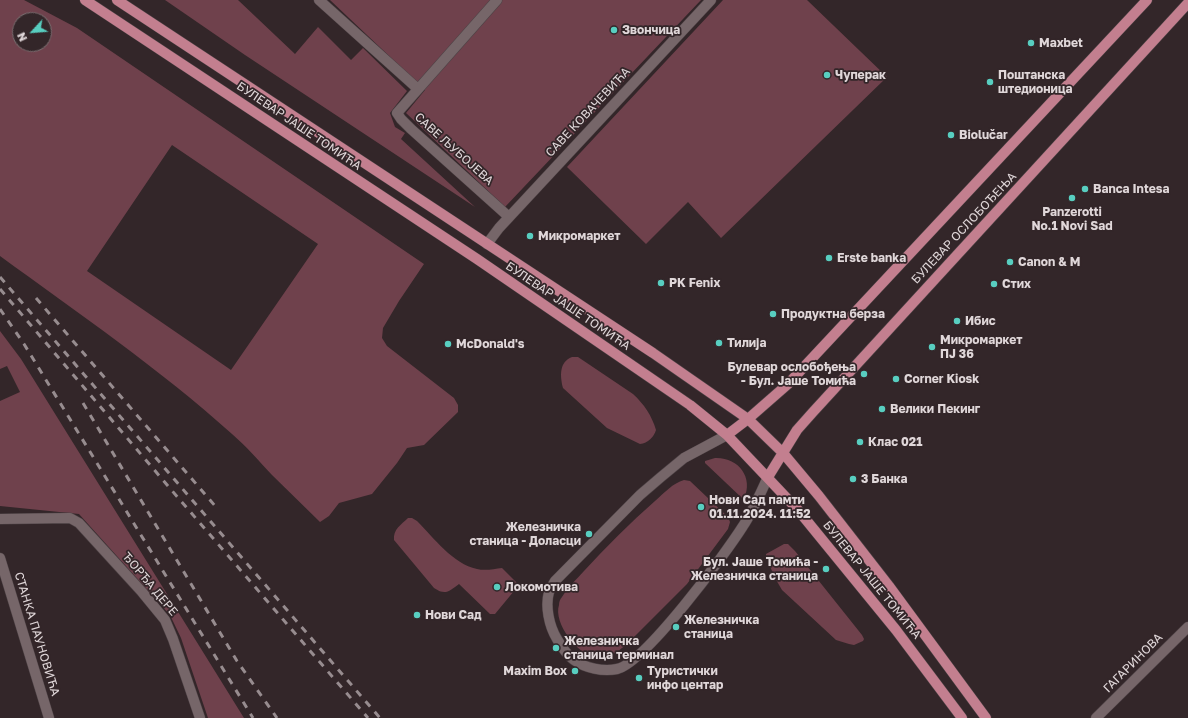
<!DOCTYPE html>
<meta charset="utf-8">
<style>
body{margin:0}
#map{position:relative;width:1188px;height:718px;overflow:hidden;background:#332629;font-family:"Golos Text",sans-serif}
canvas{display:block}
.north{position:absolute;left:12px;top:12px;width:40px;height:40px;box-sizing:border-box;background:#332629;border:1px solid #786d6f;border-radius:50%;rotate:244deg;font-size:11px;font-weight:700;line-height:16px;text-align:center;color:#e0d7d9}
.north::after{content:'';display:block;margin:auto;width:14px;height:18px;background:#58cec0;clip-path:polygon(50% 0,100% 100%,50% 72%,0 100%)}
</style>
<div id="map">
<canvas width="1188" height="718"></canvas>
<div class="north">N</div>
</div>
<script>
const c = document.querySelector('canvas').getContext('2d');
c.lineJoin = 'round';
function paint(path, color) {
  c.fillStyle = color;
  c.fill(path, 'evenodd');
}
function strokePath(path, color, width, dash) {
  c.strokeStyle = color;
  c.lineWidth = width;
  c.lineCap = dash ? 'butt' : 'round';
  c.setLineDash(dash || []);
  c.stroke(path);
}
function drawText(font, color, halo, rows, align = 'center') {
  c.font = font + ' "Golos Text",sans-serif';
  c.lineWidth = 3.5;
  c.setLineDash([]);
  c.textBaseline = 'middle';
  c.strokeStyle = halo;
  c.fillStyle = color;
  for (const [text, x, y, turn = 0] of rows) {
    c.save();
    c.translate(x, y);
    c.rotate((+turn || 0) * Math.PI / 180);
    c.textAlign = isNaN(turn) ? turn : align;
    if (halo) c.strokeText(text, 0, 0);
    c.fillText(text, 0, 0);
    c.restore();
  }
}
const green = new Path2D(`
 M0 0H24L77 28 424 264 399 301 383 328 382 338 387 346 454 398 458 405V412L424 445 407 448 397 463 372 494 339 503 329 516 320 522C304 506 288 491 272 475 259 461 246 446 232 434 160 369 78 313 0 256ZM20 20H44V44H20ZM172 145 318 244 231 370 87 271Z
 M165 0H238L295 54 318 27 351 60 363 48 407 91 390 113 395 127 405 133 401 139 475 207 245 55Z
 M330 0H701L505 207 406 113 425 90Z
 M723 0H807L887 77 721 238 688 202 646 244 567 167Z
 M0 331 21 359 244 718H208L181 638 170 615 79 514 0 506V401L20 392 7 366 0 369Z
 M572 357H578L633 394C644 404 652 416 656 430 654 437 648 443 640 444L607 428 563 388C560 376 559 362 572 357Z
 M715 458C738 457 754 477 744 499H743L705 463V461Z
 M684 480 690 481 728 517 730 522 728 529 687 584 626 645C617 652 607 660 596 658 578 655 553 623 559 605 559 602 560 599 562 597 568 587 576 580 584 571 606 547 630 523 655 501 664 493 673 483 684 480Z
 M408 518H412L417 521C434 538 453 564 477 569 485 571 494 569 502 568L519 585 495 614H490L459 584C449 591 446 596 434 588L394 540C393 529 401 525 408 518Z
 M784 544H788L795 551 862 635 864 639 863 641 854 645 849 644 836 640 782 590 775 578 766 557V554Z`);
const minor = new Path2D(`
 M319 0 418 89
 M497 0 397 113 401 119 411 129 509 217
 M487 244 499 228 711 0
 M727 435 684 458 661 477 640 495 555 581C553 584 551 588 549 592 545 606 549 626 557 639 561 646 567 655 574 660 585 668 603 672 617 669 645 663 726 553 743 526 753 511 760 494 768 477
 M0 519 70 518 79 523 142 592 165 620 173 639 200 718
 M0 558 49 718
 M1096 718 1188 627`);
const major = new Path2D(`
 M85 0 477 259 690 405 727 435 798 510 896 630 962 718
 M117 0 653 353 748 419 783 453 819 496 889 586 986 718
 M727 435 748 419 788 384 1147 0
 M768 477 797 430 813 412 1188 3`);
const rail = new Path2D(`
 M0 277 380 718
 M0 289 168 486 368 718
 M36 298 216 507
 M0 309 24 344 253 718
 M83 403 237 661 277 718`);
const markers = [
 [614,30,4,"#58cec0"],
 [1031,43,4,"#58cec0"],
 [827,75,4,"#58cec0"],
 [990,82,4,"#58cec0"],
 [951,135,4,"#58cec0"],
 [1085,189,4,"#58cec0"],
 [1072,198,4,"#58cec0"],
 [530,236,4,"#58cec0"],
 [829,258,4,"#58cec0"],
 [1010,262,4,"#58cec0"],
 [661,283,4,"#58cec0"],
 [994,284,4,"#58cec0"],
 [773,314,4,"#58cec0"],
 [957,321,4,"#58cec0"],
 [719,343,4,"#58cec0"],
 [448,344,4,"#58cec0"],
 [932,347,4,"#58cec0"],
 [864,374,4,"#58cec0"],
 [896,379,4,"#58cec0"],
 [882,409,4,"#58cec0"],
 [860,442,4,"#58cec0"],
 [853,479,4,"#58cec0"],
 [701,507,4,"#58cec0"],
 [589,534,4,"#58cec0"],
 [826,569,4,"#58cec0"],
 [497,587,4,"#58cec0"],
 [417,615,4,"#58cec0"],
 [676,627,4,"#58cec0"],
 [556,648,4,"#58cec0"],
 [575,671,4,"#58cec0"],
 [639,678,4,"#58cec0"]
];
const poiNames = [
 ["Звончица",622,30],
 ["Maxbet",1039,43],
 ["Чуперак",835,75],
 ["Поштанска",998,75],
 ["штедионица",998,89],
 ["Biolučar",959,135],
 ["Banca Intesa",1093,189],
 ["Panzerotti",1072,212,"center"],
 ["No.1 Novi Sad",1072,226,"center"],
 ["Микромаркет",538,236],
 ["Erste banka",837,258],
 ["Canon & M",1018,262],
 ["PK Fenix",669,283],
 ["Стих",1002,284],
 ["Продуктна берза",781,314],
 ["Ибис",965,321],
 ["Микромаркет",940,340],
 ["ПЈ 36",940,354],
 ["Тилија",727,343],
 ["McDonald's",456,344],
 ["Булевар ослобођења",856,367,"right"],
 ["- Бул. Јаше Томића",856,381,"right"],
 ["Corner Kiosk",904,379],
 ["Велики Пекинг",890,409],
 ["Клас 021",868,442],
 ["3 Банка",861,479],
 ["Нови Сад памти",709,500],
 ["01.11.2024. 11:52",709,514],
 ["Железничка",581,527,"right"],
 ["станица - Доласци",581,541,"right"],
 ["Бул. Јаше Томића -",818,562,"right"],
 ["Железничка станица",818,576,"right"],
 ["Локомотива",505,587],
 ["Нови Сад",425,615],
 ["Железничка",684,620],
 ["станица",684,634],
 ["Железничка",564,641],
 ["станица терминал",564,655],
 ["Maxim Box",567,671,"right"],
 ["Туристички",647,671],
 ["инфо центар",647,685]
];
const streetNames = [
 ["САВЕ КОВАЧЕВИЋА",588,112,-47],
 ["БУЛЕВАР ЈАШЕ ТОМИЋА",299,126,34],
 ["САВЕ ЉУБОЈЕВА",454,149,42],
 ["БУЛЕВАР ОСЛОБОЂЕЊА",964,228,-47],
 ["БУЛЕВАР ЈАШЕ ТОМИЋА",568,306,34],
 ["БУЛЕВАР ЈАШЕ ТОМИЋА",872,580,51],
 ["ЂОРЂА ДЕРЕ",150,584,50],
 ["СТАНКА ПАУНОВИЋА",37,634,73],
 ["ГАГАРИНОВА",1133,663,-45]
];
paint(green, '#6f414c');
strokePath(minor, '#4e4346', 11);
strokePath(major, '#4e4346', 11);
strokePath(minor, '#766669', 10);
strokePath(major, '#c37f8f', 10);
strokePath(rail, '#978c8f', 3, [7, 7]);
for (const [x, y, r, color] of markers) {
  const dot = new Path2D();
  dot.arc(x, y, r, 0, 2 * Math.PI);
  c.fillStyle = color;
  c.fill(dot);
  strokePath(dot, '#332629', 1.5);
}
drawText('bold 12px', '#e0d7d9', '#332629', poiNames, 'left');
drawText('12px', '#e0d7d9', '#332629', streetNames);
</script>
